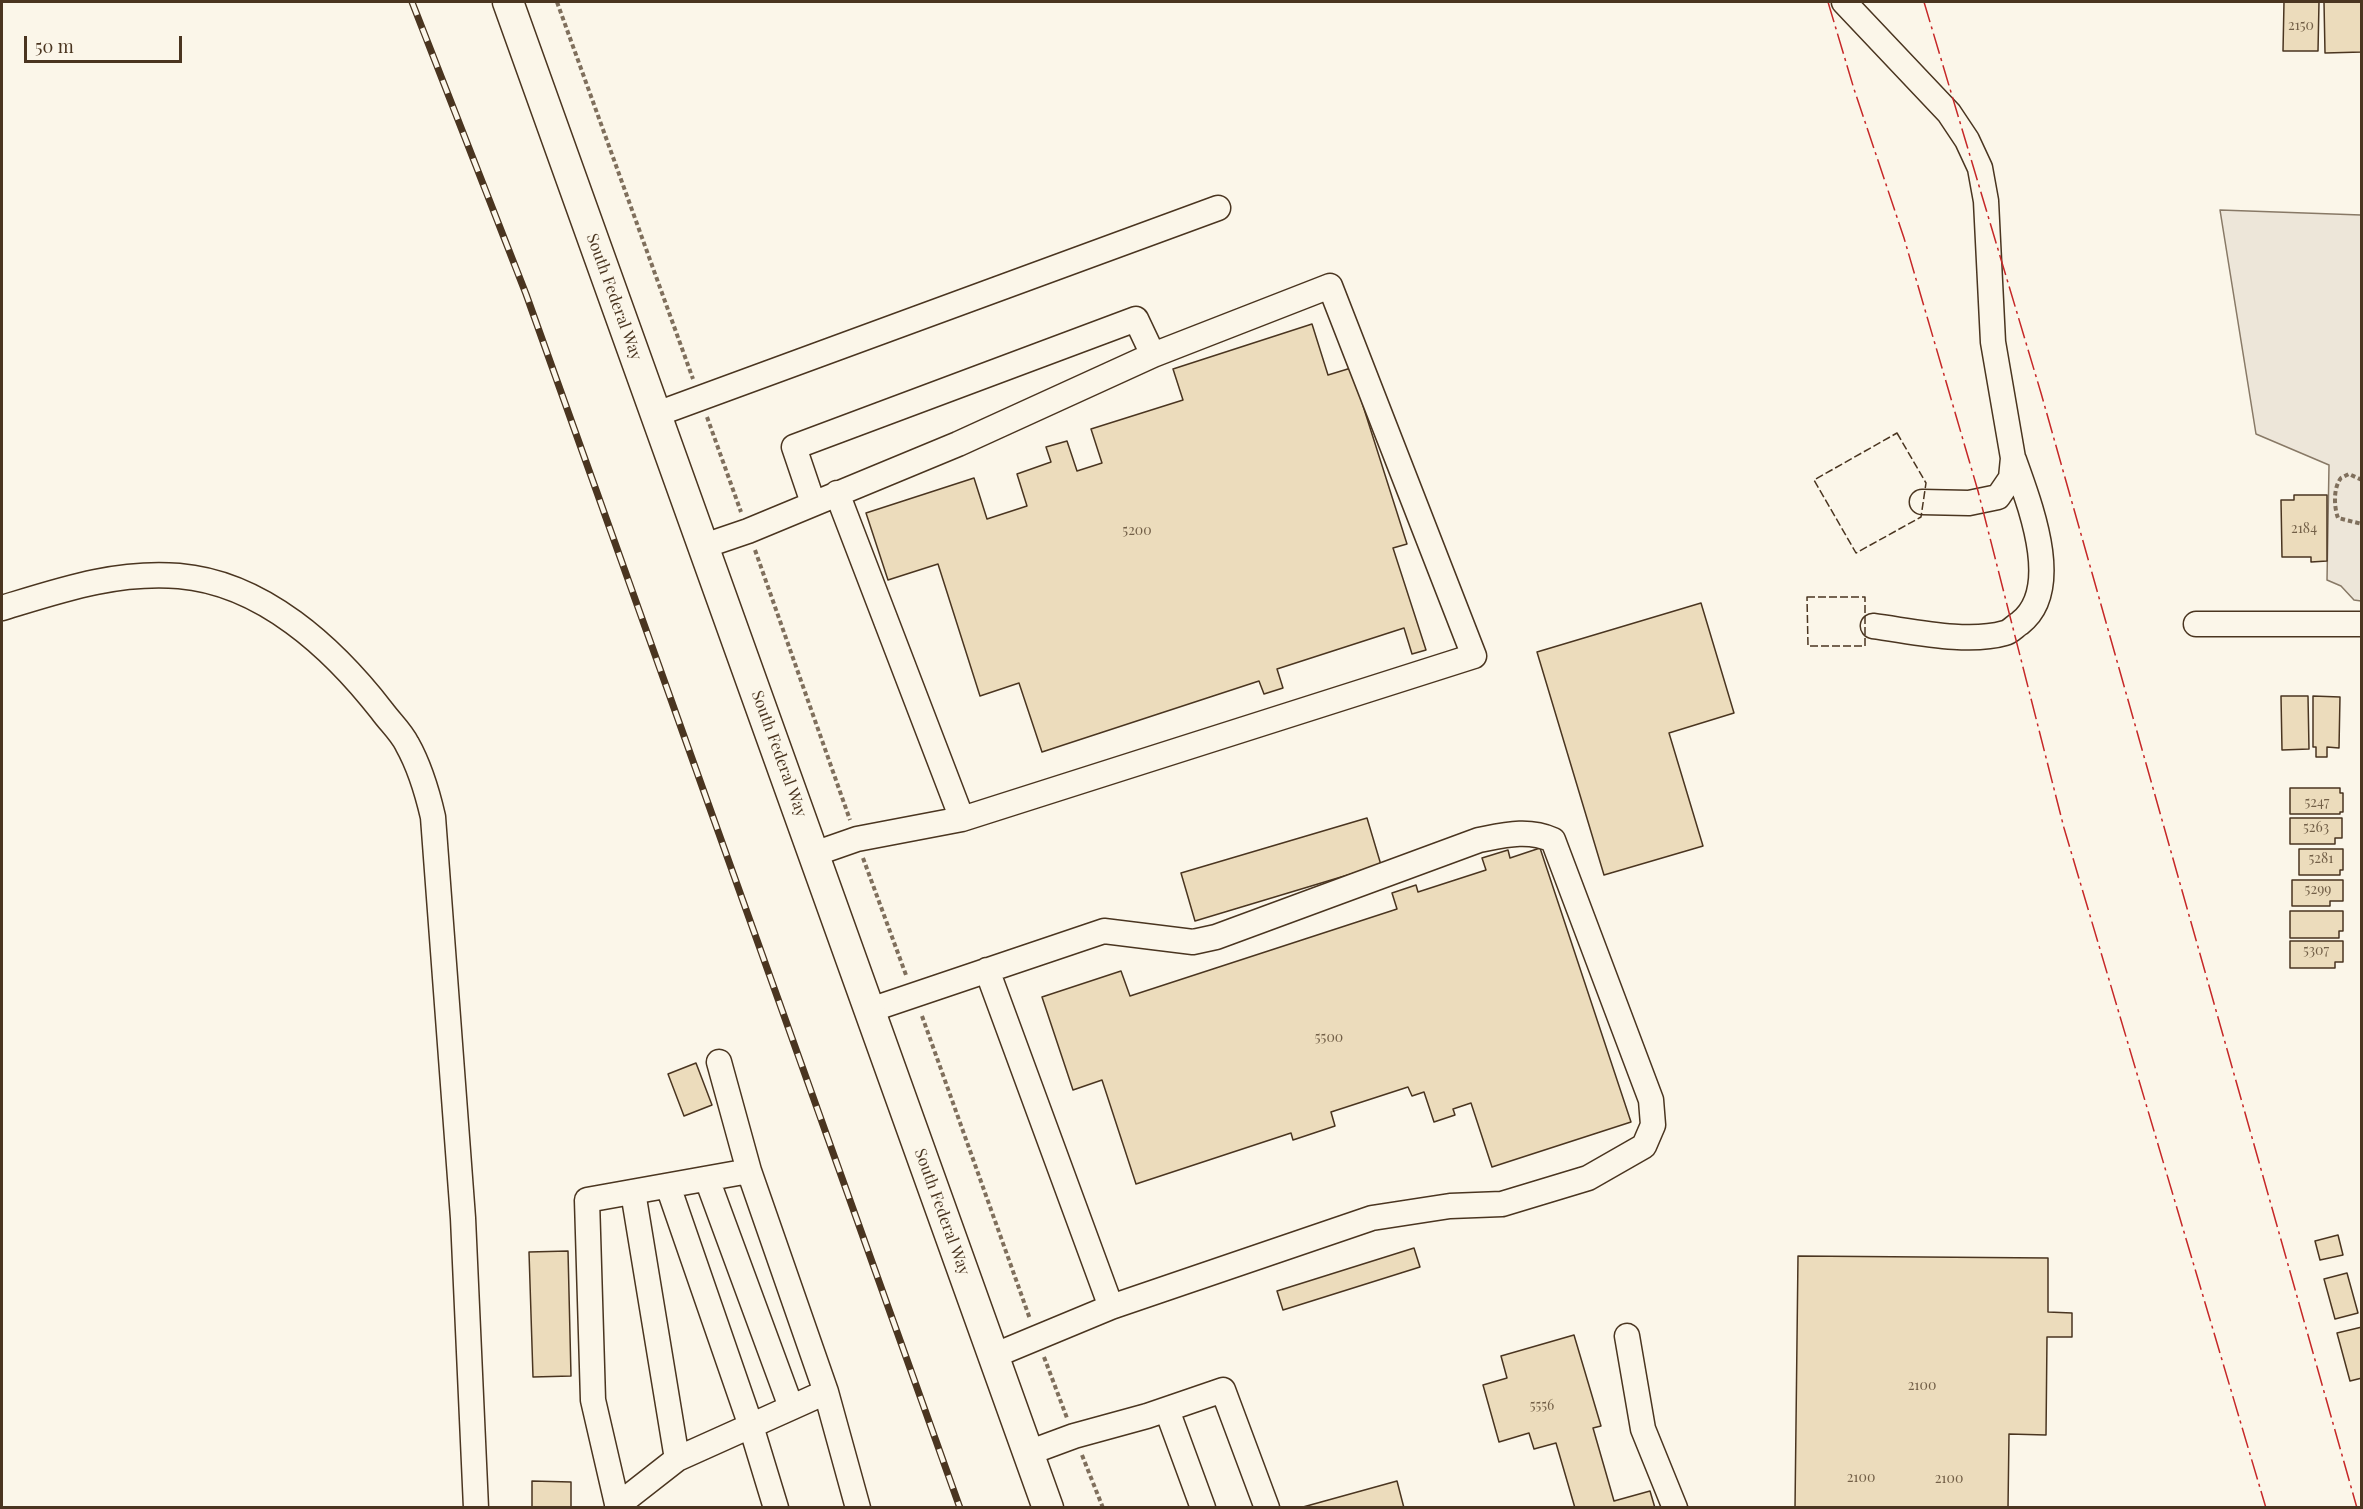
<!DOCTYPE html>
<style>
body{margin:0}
#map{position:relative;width:2363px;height:1509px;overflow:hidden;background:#fbf6e9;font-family:"Playfair Display",serif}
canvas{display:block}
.frame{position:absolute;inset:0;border:3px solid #4a3520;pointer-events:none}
.scale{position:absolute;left:24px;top:36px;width:158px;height:27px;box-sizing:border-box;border:3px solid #4a3520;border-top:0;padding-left:8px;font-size:18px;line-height:21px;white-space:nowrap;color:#4a3520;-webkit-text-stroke:4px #fbf6e9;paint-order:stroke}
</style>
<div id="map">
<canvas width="2363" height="1509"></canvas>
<div class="frame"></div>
<div class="scale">50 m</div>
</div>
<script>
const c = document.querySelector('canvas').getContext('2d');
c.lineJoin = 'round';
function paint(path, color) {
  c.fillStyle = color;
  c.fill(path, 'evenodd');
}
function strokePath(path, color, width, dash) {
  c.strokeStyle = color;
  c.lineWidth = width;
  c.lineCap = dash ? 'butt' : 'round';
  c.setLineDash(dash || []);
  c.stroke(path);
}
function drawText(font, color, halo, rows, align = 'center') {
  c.font = font + ' "Playfair Display",serif';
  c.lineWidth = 4.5;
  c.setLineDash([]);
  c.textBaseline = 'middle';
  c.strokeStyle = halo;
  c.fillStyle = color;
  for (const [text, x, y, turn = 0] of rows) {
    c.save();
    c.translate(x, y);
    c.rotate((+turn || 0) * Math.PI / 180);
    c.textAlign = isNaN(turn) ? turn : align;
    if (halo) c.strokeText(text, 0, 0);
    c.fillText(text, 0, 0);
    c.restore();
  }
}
const green = new Path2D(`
 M2220 210 2361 215V601L2354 600 2341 586 2327 580 2329 465 2256 434Z`);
const building = new Path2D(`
 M2284 2H2319L2318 51H2283Z
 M2324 2H2362V52L2325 53Z
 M1312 324 1328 375 1351 368 1407 544 1393 548 1426 650 1412 654 1404 628 1277 669 1283 688 1264 694 1259 681 1042 752 1019 683 980 696 938 564 888 580 866 513 974 478 987 519 1027 506 1017 474 1051 462 1046 447 1067 441 1077 471 1102 463 1091 429 1183 400 1173 369Z
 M2294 495H2327V561L2311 562V557H2282L2281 500H2294Z
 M1701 603 1734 713 1669 733 1703 846 1604 875 1537 652Z
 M2281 696H2308L2309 749 2282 750Z
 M2313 696 2340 697 2339 748 2327 747V757H2316V747H2313Z
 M2290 788H2340V793H2343V812H2340V814H2290Z
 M1367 818 1381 865 1195 921 1181 873Z
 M2290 818H2342V838H2335V844H2290Z
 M1540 848 1631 1122 1492 1167 1471 1103 1453 1109 1455 1115 1434 1122 1424 1092 1412 1096 1408 1087 1331 1112 1335 1126 1293 1140 1291 1133 1136 1184 1102 1080 1073 1090 1042 997 1121 971 1130 996 1397 909 1392 893 1416 885 1418 892 1486 870 1482 858 1508 850 1510 858Z
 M2299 849H2343V870H2340V875H2299Z
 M2292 880H2343V901H2330V906H2292Z
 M2290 911H2343V931H2339V938H2290Z
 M2290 941H2343V962H2335V968H2290Z
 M696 1063 712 1105 684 1116 668 1074Z
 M2338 1235 2343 1255 2320 1260 2315 1241Z
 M1414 1248 1420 1267 1283 1310 1277 1291Z
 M568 1251 571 1376 533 1377 529 1252Z
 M1798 1256 2048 1258V1312L2072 1313V1337H2047L2046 1435 2009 1434 2008 1508H1795Z
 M2347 1273 2358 1313 2335 1319 2324 1279Z
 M2362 1327V1378L2350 1381 2337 1333Z
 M1574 1335 1601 1426 1593 1428 1614 1501 1650 1491 1655 1508H1575L1556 1443 1534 1449 1529 1433 1499 1442 1483 1385 1507 1378 1501 1356Z
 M532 1481 571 1482V1508H532Z
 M1397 1481 1404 1508 1303 1507Z`);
const path = new Path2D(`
 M557 2 693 379
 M707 417 741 512
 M2362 480 2349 474 2341 478C2333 488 2334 507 2338 518L2362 524
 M755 550 850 820
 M863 858 906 975
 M922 1016 1030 1319
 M1044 1357 1067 1418
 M1082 1455 1103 1508`);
const minor = new Path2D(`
 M1844 2 1949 113 1967 140 1980 168 1986 201 1993 342 2013 458 2011 478 1998 497 1969 503 1922 502
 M657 414 1218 208
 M837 493 962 819
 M813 503 794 447 1136 319 1153 355
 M704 546 748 531 958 444 1153 355 1330 286 1474 656 962 819 857 839 814 854
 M2 608C61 590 116 571 179 576 263 583 333 648 382 711 390 722 401 732 407 744 420 767 427 791 433 817L463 1218 476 1508
 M2196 624H2362
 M1873 626C1912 631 1967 644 2005 633 2010 632 2015 626 2020 623 2064 589 2029 503 2014 460
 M987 970 1111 1307
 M870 1010 1104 931 1193 942 1216 937 1479 840C1505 835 1528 829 1553 840L1651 1100 1653 1125 1644 1146 1588 1178 1502 1204 1450 1206 1372 1218 1111 1307 993 1356
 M719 1062 749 1171
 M707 1179 791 1407
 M668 1186 751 1426 776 1508
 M633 1192 677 1459
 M1627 1336 1643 1429 1675 1508
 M1167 1410 1203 1508
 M1028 1453 1074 1436 1147 1416 1223 1390 1267 1508
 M617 1506 677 1459 826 1392 858 1508
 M618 1508 593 1400 587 1200 749 1171 826 1392`);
const major = new Path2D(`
 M508 2 1048 1508`);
const rail = new Path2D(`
 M412 2 526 294 960 1508`);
const fence = new Path2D(`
 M1897 433 1926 483 1921 517 1856 553 1814 480Z
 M1807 597H1865V646H1808Z`);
const power = new Path2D(`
 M1828 2 1854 89 1904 238 1978 491 2064 828 2266 1508
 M1924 2 2041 393 2357 1508`);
const numberNames = [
 ["2150",2301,26],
 ["2184",2304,529],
 ["5200",1137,531],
 ["5247",2317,803],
 ["5263",2316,828],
 ["5281",2321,859],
 ["5299",2318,890],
 ["5307",2316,951],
 ["5500",1329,1038],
 ["2100",1922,1386],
 ["5556",1542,1406],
 ["2100",1861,1478],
 ["2100",1949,1479]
];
const streetNames = [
 ["South Federal Way",614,297,70],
 ["South Federal Way",779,754,70],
 ["South Federal Way",942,1212,70]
];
paint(green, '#ede6d9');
strokePath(green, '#887966', 1.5);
paint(building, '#ecdcbc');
strokePath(building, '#4a3520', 1.5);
strokePath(minor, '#4a3520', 27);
strokePath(major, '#4a3520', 33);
strokePath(path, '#7f6f5c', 4, [4.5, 3]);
strokePath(minor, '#fbf6e9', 24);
strokePath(major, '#fbf6e9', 30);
strokePath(rail, '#4a3520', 7);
strokePath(rail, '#fbf6e9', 4.5, [14]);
strokePath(fence, '#4a3520', 1.5, [8, 3]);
strokePath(power, '#c62828', 1.5, [21, 4.5, 3, 4.5]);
drawText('14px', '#725f47', null, numberNames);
drawText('16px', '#4a3520', '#fbf6e9', streetNames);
</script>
